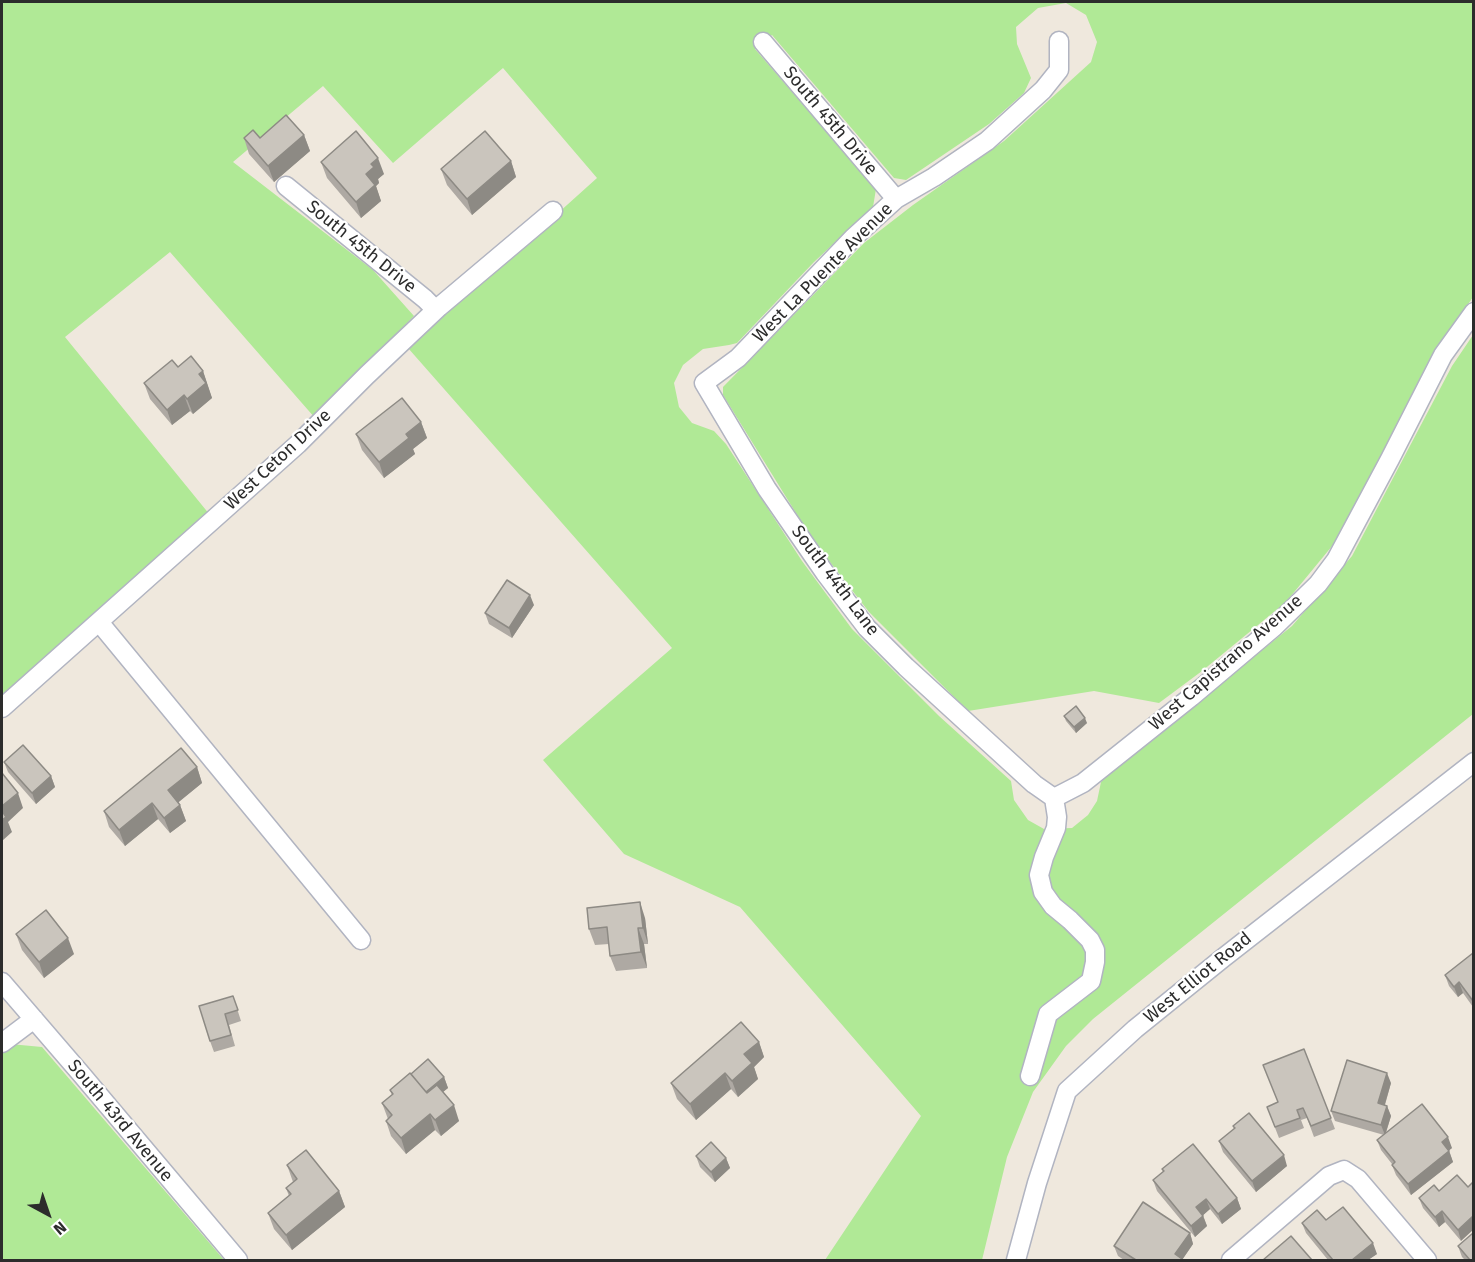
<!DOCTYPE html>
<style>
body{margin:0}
#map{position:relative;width:1475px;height:1262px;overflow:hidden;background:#efe8dd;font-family:"Fira Sans",sans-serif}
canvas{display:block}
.frame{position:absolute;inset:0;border:3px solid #2c2c2c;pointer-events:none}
.north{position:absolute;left:18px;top:1184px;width:60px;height:60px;-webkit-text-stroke:4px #fff;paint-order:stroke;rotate:140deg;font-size:16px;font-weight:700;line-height:24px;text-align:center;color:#2c2c2c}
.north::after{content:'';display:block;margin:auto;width:21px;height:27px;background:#2c2c2c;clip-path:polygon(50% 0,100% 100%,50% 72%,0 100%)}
</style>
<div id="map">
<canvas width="1475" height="1262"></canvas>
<div class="frame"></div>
<div class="north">N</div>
</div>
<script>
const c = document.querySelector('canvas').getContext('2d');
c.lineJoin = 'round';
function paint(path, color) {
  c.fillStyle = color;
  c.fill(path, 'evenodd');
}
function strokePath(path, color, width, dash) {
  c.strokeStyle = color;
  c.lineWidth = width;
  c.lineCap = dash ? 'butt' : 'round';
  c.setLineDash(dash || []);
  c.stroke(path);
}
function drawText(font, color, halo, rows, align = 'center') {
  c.font = font + ' "Fira Sans",sans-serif';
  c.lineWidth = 4.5;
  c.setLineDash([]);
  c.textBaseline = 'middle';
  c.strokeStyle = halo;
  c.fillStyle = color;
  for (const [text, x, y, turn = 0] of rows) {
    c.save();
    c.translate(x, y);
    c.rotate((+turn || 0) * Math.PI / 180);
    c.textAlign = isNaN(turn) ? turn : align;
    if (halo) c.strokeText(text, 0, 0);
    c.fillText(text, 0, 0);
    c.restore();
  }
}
const green = new Path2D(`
 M2 2H1473V297L1433 355 1337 540 1286 602 1202 671 1159 703 1094 691 968 711 869 612 812 539 723 395V387L864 243 913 205 1004 141 1091 62 1097 42 1086 15 1066 3 1038 8 1016 27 1017 44 1031 78 1024 93 989 124 906 180 894 178 772 35 755 49 876 189 873 207 814 262 737 343 729 345 703 349 683 365 674 383 679 407 692 423 714 431 726 444 802 561 852 629 939 716 1011 781 1014 800 1028 820 1044 829 1072 828 1088 815 1097 801 1101 782 1107 775 1292 626 1352 556 1452 366 1473 335V714L1093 1019 1066 1046 1033 1092 1007 1157 982 1260H825L921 1116 740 907 624 854 543 760 672 648 408 348 597 178 503 68 393 163 323 86 233 162 373 270 414 316 315 418 170 252 65 337 210 515 2 698Z
 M10 1044 42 1047 224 1260H2V1050Z`);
const minor = new Path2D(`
 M763 42 896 199
 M286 186 425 299 436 310
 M99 622 361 940
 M2 708 298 444 367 375 439 307 553 211
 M1054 798 1034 784 906 667 867 628 825 573 767 489 704 383 738 358 853 238 896 199 934 177 987 141 1043 90 1059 70V41
 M1054 798 1083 783 1191 697 1274 627 1318 584 1336 560 1390 459 1443 355 1474 312
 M2 982 82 1075 238 1260
 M2 1043 34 1019
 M1030 1076 1048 1014 1091 981 1095 962V950L1090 940 1070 920 1053 906 1043 892 1039 875 1044 857 1056 828 1057 817 1054 798
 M1016 1260 1037 1183 1067 1091 1135 1029 1223 958 1474 762
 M1231 1260 1329 1176 1344 1170 1358 1179 1427 1260`);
const wall = new Path2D(`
 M304 135 310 151 274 182 249 154 244 138Z
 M511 161 516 177 472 215 447 185 441 169Z
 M321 162 384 174 378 179 379 183 376 186 381 201 361 218 327 178Z
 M178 367 203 371 212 398 193 414 190 411 172 425 150 399 144 383Z
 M421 422 427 438 413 449 415 454 384 478 362 450 356 434Z
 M534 605 512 638 489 624 485 613Z
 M1064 716 1087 723 1076 733 1066 721Z
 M4 762 51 776 55 787 36 804 8 772Z
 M197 767 202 783 178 802 180 805 186 821 170 833 158 819 125 846 109 827 104 811Z
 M645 918 648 944H644L647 968 616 971 610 956 609 944 595 945 589 929Z
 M16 934 74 954 44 978 22 950Z
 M1473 953V1007L1463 993 1458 997 1449 986 1445 975Z
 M233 996 241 1021 229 1025 235 1046 214 1052 210 1041Z
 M759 1042 764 1057 754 1067 758 1079 738 1097 731 1089 696 1120 677 1099 671 1083Z
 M1304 1049 1335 1129 1314 1137 1307 1118 1301 1120 1304 1128 1279 1138 1267 1107 1278 1102Z
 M411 1074 444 1077 448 1088 443 1092 459 1121 441 1136 435 1130 406 1154 391 1136 386 1121 388 1119 382 1103 392 1095 390 1090Z
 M1391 1083 1385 1105 1387 1106 1391 1116 1386 1133 1452 1148 1449 1150 1453 1162 1411 1195 1396 1175 1392 1165V1164L1381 1150 1377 1140 1384 1135 1335 1121 1331 1111Z
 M1233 1126 1287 1166 1256 1192 1223 1152 1219 1141 1234 1129Z
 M696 1156 726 1158 730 1168 715 1182 700 1167Z
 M287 1165 339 1191 345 1207 292 1250 274 1229 268 1213 289 1196 286 1188 293 1182Z
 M1162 1169 1237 1198 1241 1209 1222 1224 1210 1209 1203 1215 1207 1226 1195 1237 1157 1191 1153 1180 1163 1172Z
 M1457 1175 1461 1241 1445 1222 1439 1227 1423 1208 1419 1198 1439 1191Z
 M1326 1220 1377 1254 1368 1260H1328L1306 1233 1302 1223Z
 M1190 1233 1193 1244 1182 1260H1124L1118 1256 1114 1246Z
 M1458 1246 1473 1260H1465L1462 1257Z`);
const shadedWall = new Path2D(`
 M304 135 310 151 274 182 268 166Z
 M378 158 384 174 378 179 379 183 376 186 381 201 361 218 356 202 366 174 371 164Z
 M511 161 516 177 472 215 467 199Z
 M203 371 212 398 193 414 187 399 199 374Z
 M184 395 190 411 172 425 167 410Z
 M421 422 427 438 413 449 415 454 384 478 379 462 406 434Z
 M530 595 534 605 512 638 509 628Z
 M1085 718 1087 723 1076 733 1074 727Z
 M197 767 202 783 174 806 168 790Z
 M51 776 55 787 36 804 32 793Z
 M18 793 23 808 8 822 12 832 2 841V806Z
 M152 803 158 819 125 846 119 830Z
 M180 805 186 821 170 833 164 818Z
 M640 902 645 918 648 944 643 928Z
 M638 928 644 944 647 968 641 952Z
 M68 938 74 954 44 978 39 962Z
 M1459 982 1463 993 1458 997 1454 987Z
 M759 1042 764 1057 754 1067 758 1079 738 1097 732 1081 744 1054Z
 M725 1073 731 1089 696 1120 690 1104Z
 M1387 1073 1391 1083 1382 1114 1378 1103Z
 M444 1077 448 1088 429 1103 426 1093Z
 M454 1105 459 1121 441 1136 435 1120Z
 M1387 1106 1391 1116 1385 1135 1381 1125Z
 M430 1114 435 1130 406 1154 401 1138Z
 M1448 1137 1452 1148 1446 1153 1442 1142Z
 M1449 1151 1453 1162 1411 1195 1408 1184Z
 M1284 1155 1287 1166 1256 1192 1252 1181Z
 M726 1158 730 1168 715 1182 711 1172Z
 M339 1191 345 1207 292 1250 286 1235Z
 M1237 1198 1241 1209 1222 1224 1218 1214Z
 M1206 1199 1210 1209 1200 1218 1196 1207Z
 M1442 1211 1445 1222 1439 1227 1435 1217Z
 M1203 1216 1207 1226 1195 1237 1191 1226Z
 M1473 1216V1230L1461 1241 1458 1230Z
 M1190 1233 1193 1244 1182 1260H1177L1175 1254Z
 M1373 1243 1377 1254 1368 1260H1352Z`);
const building = new Path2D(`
 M286 115 304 135 268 166 244 138 253 130 260 138Z
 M356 131 378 158 371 164 374 167 366 174 375 185 356 202 321 162Z
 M485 131 511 161 467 199 441 169Z
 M191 356 203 371 199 374 206 383 187 399 184 395 167 410 144 383 172 360 178 367Z
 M402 398 421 422 406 434 409 438 379 462 356 434Z
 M507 580 530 595 509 628 485 613Z
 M1076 706 1085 718 1074 727 1064 716Z
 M23 745 51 776 32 793 4 762Z
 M181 748 197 767 168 790 180 805 164 818 152 803 119 830 104 811Z
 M2 773 18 793 2 806Z
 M2 811 6 817 2 820Z
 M640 902 643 928H638L641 952 610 956 607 927 589 929 587 908Z
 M46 910 68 938 39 962 16 934Z
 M1473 953V1001L1459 982 1454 987 1445 975Z
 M233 996 238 1010 225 1014 231 1035 210 1041 199 1006Z
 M741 1022 759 1042 744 1054 752 1063 732 1081 725 1073 690 1104 671 1083Z
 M1304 1049 1331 1118 1311 1126 1303 1108 1297 1110 1300 1118 1275 1127 1267 1107 1278 1102 1263 1065Z
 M428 1059 444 1077 426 1092 411 1074Z
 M1347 1060 1387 1073 1378 1103 1387 1106 1381 1125 1331 1111Z
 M410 1073 427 1093 437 1085 454 1105 435 1120 430 1114 401 1138 386 1121 392 1115 382 1103 393 1094 390 1090Z
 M1422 1104 1448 1137 1442 1142 1449 1151 1408 1184 1392 1165 1395 1162 1377 1140Z
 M1249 1113 1284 1155 1252 1181 1219 1141 1235 1128 1233 1126Z
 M711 1142 726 1158 711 1172 696 1156Z
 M1193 1144 1237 1198 1218 1214 1206 1199 1196 1207 1203 1216 1191 1226 1153 1180 1164 1171 1162 1169Z
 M306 1150 339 1191 286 1235 268 1213 291 1194 286 1188 297 1179 287 1165Z
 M1457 1175 1468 1187 1473 1182V1216L1458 1230 1442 1211 1435 1217 1419 1198 1434 1185 1439 1191Z
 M1143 1202 1190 1233 1175 1254 1182 1259 1181 1260H1136L1114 1246Z
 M1343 1207 1373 1243 1352 1260H1333L1302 1223 1317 1210 1326 1220Z
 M1473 1233V1260H1470L1458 1246Z
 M1291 1236 1312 1260H1263Z`);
const streetNames = [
 ["South 45th Drive",830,121,50],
 ["South 45th Drive",361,247,39],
 ["West La Puente Avenue",823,273,-45],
 ["West Ceton Drive",278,460,-43],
 ["South 44th Lane",835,581,53],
 ["West Capistrano Avenue",1226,663,-41],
 ["West Elliot Road",1198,978,-39],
 ["South 43rd Avenue",120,1121,50]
];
paint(green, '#b0e996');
strokePath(minor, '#b1b4c1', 21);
strokePath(minor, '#fff', 18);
paint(wall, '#aea9a3');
paint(shadedWall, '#8d8a84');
paint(building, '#cac5bd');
strokePath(building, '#8d8a84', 1.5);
drawText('18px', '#2c2c2c', '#fff', streetNames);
</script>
